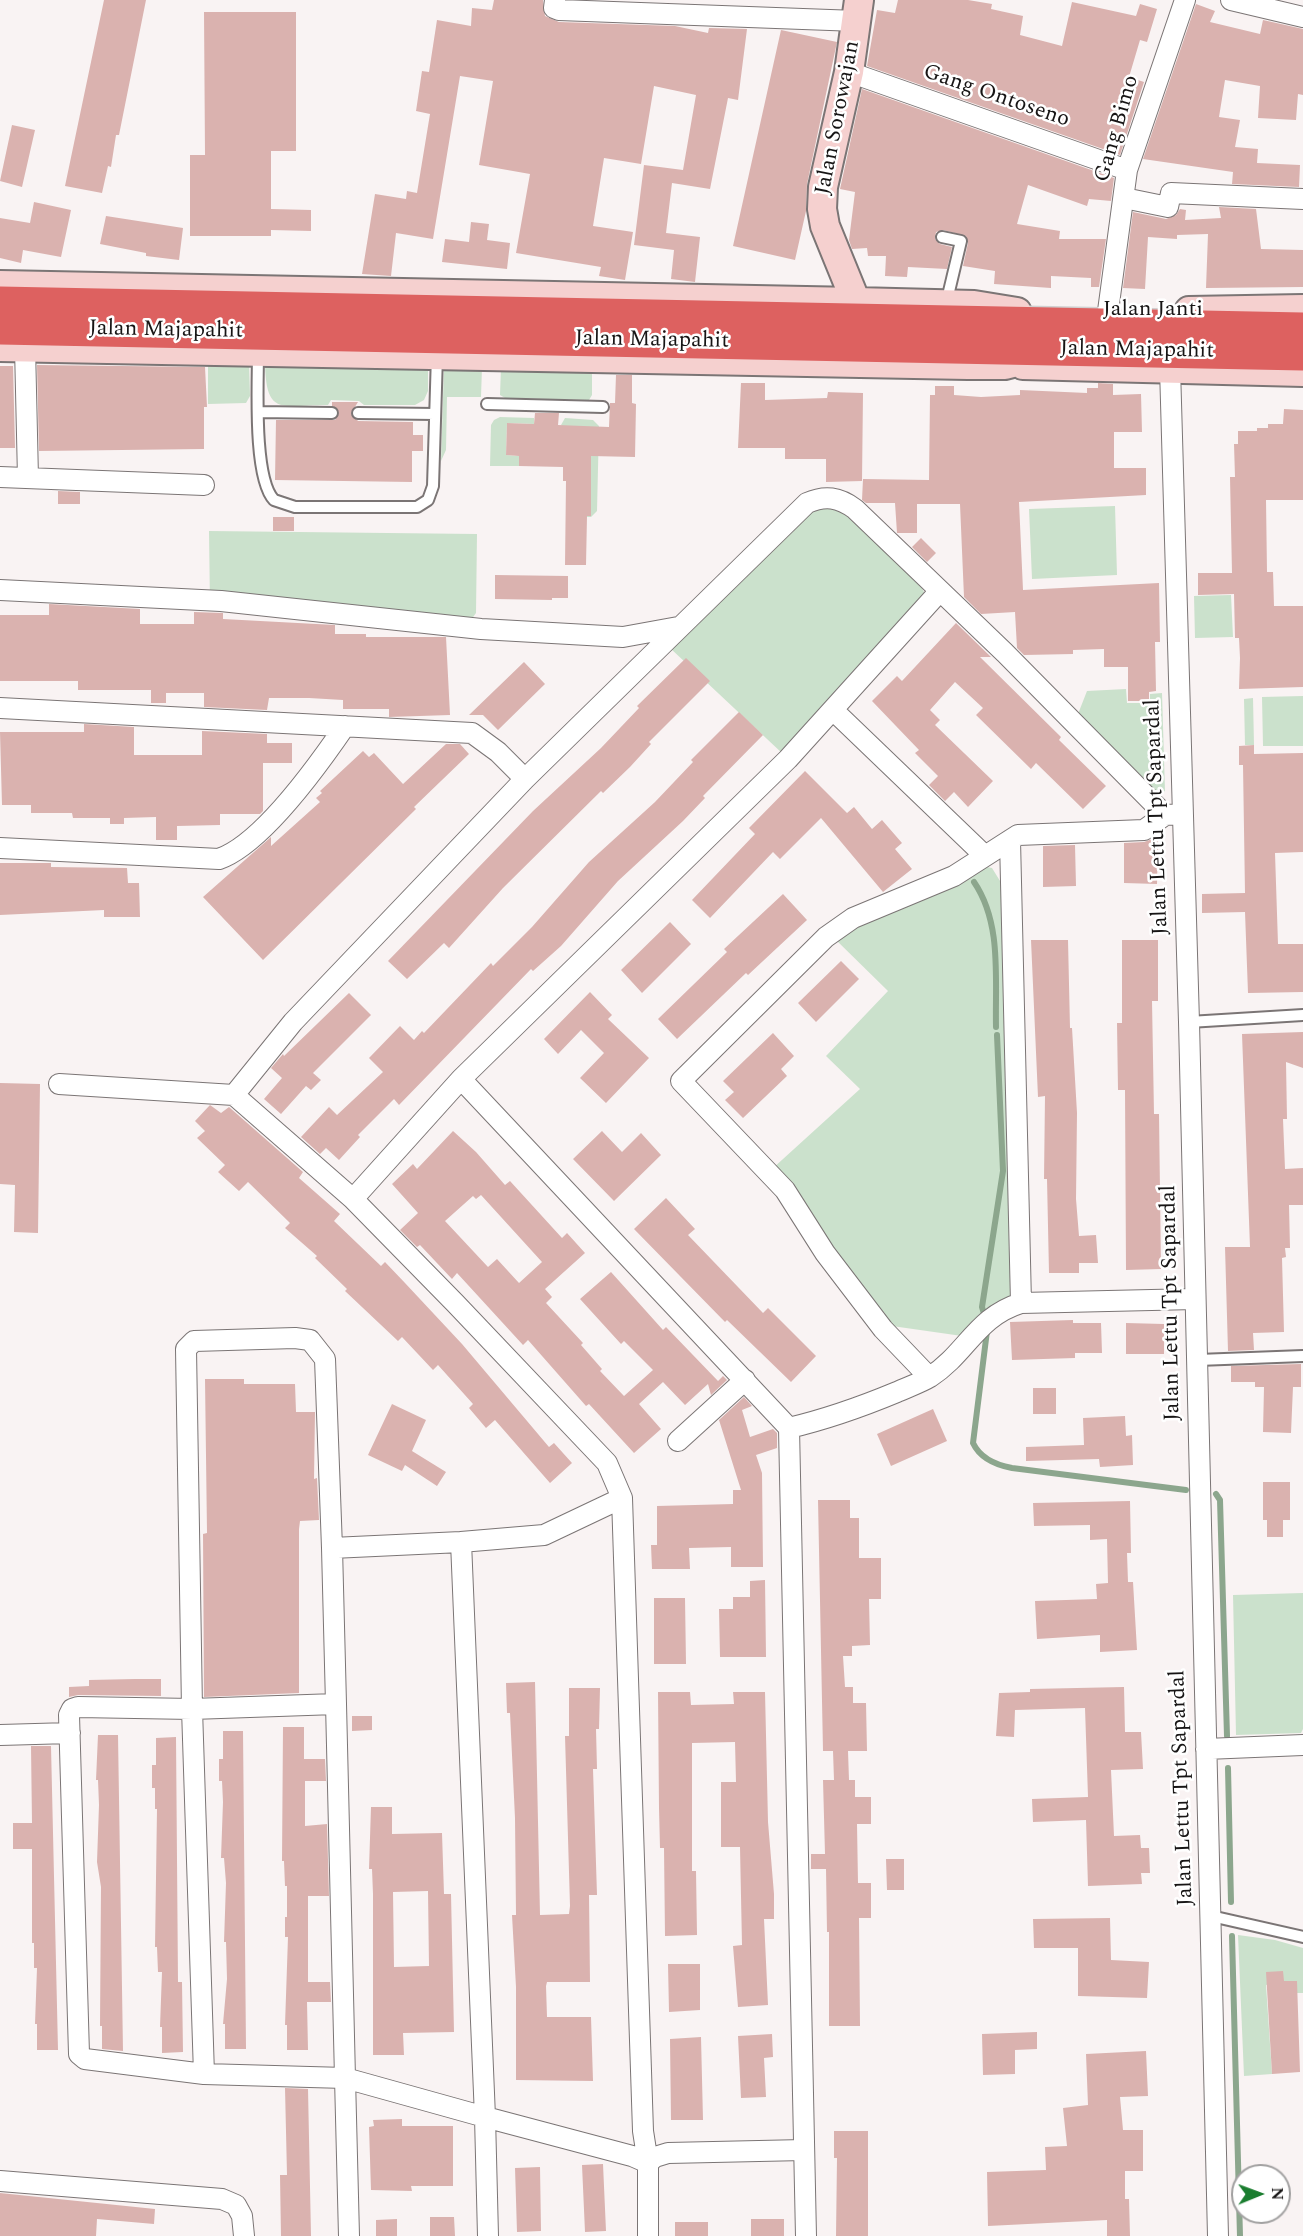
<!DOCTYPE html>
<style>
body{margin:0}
#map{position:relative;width:1303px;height:2236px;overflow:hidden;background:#f9f3f3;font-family:Spectral,serif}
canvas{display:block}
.north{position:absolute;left:1231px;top:2164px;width:60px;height:60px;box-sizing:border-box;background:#fff;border:2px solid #a2a1a1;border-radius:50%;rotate:89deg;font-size:16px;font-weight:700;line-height:24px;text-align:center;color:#171515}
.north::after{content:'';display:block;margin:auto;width:21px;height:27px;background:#1a7d2f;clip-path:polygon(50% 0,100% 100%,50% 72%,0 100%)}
</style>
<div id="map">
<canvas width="1303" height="2236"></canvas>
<div class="north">N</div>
</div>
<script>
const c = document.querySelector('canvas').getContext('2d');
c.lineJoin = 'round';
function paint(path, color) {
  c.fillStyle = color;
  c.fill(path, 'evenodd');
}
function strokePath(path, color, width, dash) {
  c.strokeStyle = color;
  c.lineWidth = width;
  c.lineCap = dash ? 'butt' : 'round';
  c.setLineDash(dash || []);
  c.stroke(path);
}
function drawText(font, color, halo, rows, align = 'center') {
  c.font = font + ' Spectral,serif';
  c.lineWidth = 5;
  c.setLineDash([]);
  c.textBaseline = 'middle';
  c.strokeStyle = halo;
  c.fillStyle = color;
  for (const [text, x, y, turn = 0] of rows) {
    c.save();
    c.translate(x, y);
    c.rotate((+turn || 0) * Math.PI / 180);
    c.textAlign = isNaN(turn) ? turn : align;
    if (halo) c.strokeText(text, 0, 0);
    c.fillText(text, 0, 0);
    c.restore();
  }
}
const green = new Path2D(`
 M208 362H249L250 396 246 403 208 404Z
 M265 363 428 366V391L424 400 415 405H364L359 401 331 400 328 405C281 405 266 417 265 363Z
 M444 366 482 367 481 397H447L446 450 441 461Z
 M501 367 592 368V395L589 400 505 398 500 395Z
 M500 417 534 418V424L507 423 506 455 519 456V466H490L491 425 494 420Z
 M565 418 593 420 599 426 597 511 591 517H587L591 465 561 425Z
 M824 506 841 510 921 586 925 594 783 754 670 648 808 512Z
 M1115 506 1117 575 1032 579 1029 509Z
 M209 531 477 534 476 613 471 620 210 606Z
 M1231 595 1233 637 1195 638 1194 596Z
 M1126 689 1127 703H1150V694L1162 693 1165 791 1158 795 1078 714 1087 691Z
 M1303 696V746H1263L1262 697Z
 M1253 698 1254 745H1245L1244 699Z
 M987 867 992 868 1005 889 1011 1297 987 1313 979 1315 962 1336 892 1326 772 1169 860 1089 826 1056 888 991 835 939 844 932Z
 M1303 1593V1729L1301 1733 1236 1735 1233 1595Z
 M1238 1935 1275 1940 1303 1948V1993H1297V1981L1266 1985 1272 2074 1244 2076Z`);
const stream = new Path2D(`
 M974 882C1002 923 995 978 996 1027
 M984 1314 982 1307 1003 1171 997 1035
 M987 1331 973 1443C980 1458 996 1465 1012 1468L1186 1490
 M1216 1494 1220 1500 1227 1736
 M1228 1768 1231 1902
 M1232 1936 1240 2236`);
const building = new Path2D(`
 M104 0H146L119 135H116L111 167 108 166 102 193 65 186Z
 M494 0H543L545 16 559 22 675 26 708 33 709 28 747 29 738 100 728 98 710 189 672 183 666 233 700 237 695 282 671 279 674 250 634 245 644 165 683 170 696 95 654 86 641 164 604 158 593 226 633 232 625 280 599 276 601 267 516 253 530 174 479 165 493 81 460 76 433 239 396 233 391 276 362 274 375 194 406 199 407 191 417 193 430 114 416 111 422 71 429 72 437 20 471 26 472 8 492 10Z
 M898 0H968L992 4 991 9 1023 16 1020 35 1062 46 1072 2 1136 16 1140 4 1157 9 1147 42 1140 40 1129 77 1144 82 1120 155 867 66 877 10 895 13Z
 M1196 4 1215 11 1210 22 1260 34 1263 20 1303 29V95L1298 94 1296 120 1258 118 1260 86 1225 80 1219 117 1240 120 1235 147 1258 149 1257 163 1300 165 1299 187 1232 184 1233 172 1143 159Z
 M204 12H296V151H271V209L311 210V231L271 230V236H190V155H205Z
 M781 30 837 42 807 184 806 211 795 260 733 246Z
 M862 89 1114 178 1111 201 1089 199 1087 206 1028 185 1017 224 1060 231 1059 239H1106L1099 287H1091V278L1051 276V288L994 284 995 271 963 266 968 243 966 236 943 230 936 232 935 239 940 244 952 247 947 269 908 267 907 277 885 276 886 256H868L867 248 852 249 849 240 855 192 840 189Z
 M12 125 35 130 22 187 0 181Z
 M34 202 71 210 61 257 23 250 21 263 0 258V218L30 223Z
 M1219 207 1256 209 1261 249 1303 250V287L1206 288 1208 234 1177 235V239L1148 237 1145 289 1123 288 1133 212 1166 219 1176 215 1180 209 1186 210 1185 220 1221 218Z
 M106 216 183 228 179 260 146 256V253L100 244Z
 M471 222 489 224 487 240 510 243 507 269 442 262 445 239 469 242Z
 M37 365 205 367 207 407H204V449L39 451Z
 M0 366H13L15 448H0Z
 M616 375H632V403L636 404 635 457 591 456V516H587L586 565H565L566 481H563V467L519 466V456L506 455 507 423 534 424 535 413H559L558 425 609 427 610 403H615Z
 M741 383H765V400L827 398 828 392 863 393 862 481 826 482V459H785V448H738Z
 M1098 383 1113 384V395L1141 394 1142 432H1114V468H1146V495L1019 502 1023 590 1159 583 1160 642H1155L1156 691 1149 692V701H1128V667H1104V649L1073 650V654L1024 655 1017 648 1015 612 981 614 964 597 960 504H917V533H897L895 503H866L862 500 863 479 929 480 930 395H935V386H954V395L981 397 1020 395V390L1087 393V388H1098Z
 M332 402H358L351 413 358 421 413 422V435H423V451H412V482L275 480 276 420H335L339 413 332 406Z
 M1284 409 1303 410V500H1266L1267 572H1273L1274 606H1303V687L1239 689 1240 658 1239 638H1235L1234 594 1198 595V573H1232L1230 477H1235L1234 444H1238V431H1257V428H1268V424H1283Z
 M58 491 80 492V504H58Z
 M273 517H294V531H273Z
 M921 538 936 553 927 562 912 547Z
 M495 575 568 576V598H552V600L495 599Z
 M49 604 140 609V624H194V612L223 613V619L335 625V634H366V637H446L450 715 389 717V709H343V700L309 698H269L267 710 204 707V693H166V703H151V690H78V681H0V615H49Z
 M956 623 991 657H980L1061 737 1059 740 1106 786 1083 809 1036 763 1031 769 976 715 983 708 955 682 930 710 940 720 935 725 993 781 968 807 954 792 945 801 929 785 938 776 915 753 919 750 872 701 897 676 902 681Z
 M686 658 710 681 649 742 651 744 630 767 603 793 601 791 503 888 449 948 444 943 407 979 388 961 533 811 601 748 639 708 637 706Z
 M524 662 545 684 498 730 483 715H469Z
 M739 712 763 735 703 796 705 798 683 821 618 881 561 946 533 971 531 969 399 1105 394 1099 358 1135 360 1137 339 1160 326 1148 320 1154 301 1137 329 1107 337 1115 383 1072 369 1058 400 1026 414 1040 422 1031 424 1033 491 963 493 966 532 927 589 862 655 802 693 762 691 760Z
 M84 724 134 727V755H202V731L267 734V743H292V763H263V811L260 814H220V825L177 826V840H156V817L124 818V824H110V818H73L72 813H31V805H2L0 732H84Z
 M446 744H460L469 754 414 807 416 809 263 960 203 897 271 837V846L320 802 316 798 322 793 320 791 363 751 369 757 374 753 403 784Z
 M1254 745V754L1303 753V852L1275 853 1278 944H1303V992L1248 993 1245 912 1202 913V894L1245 893 1243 765H1239V746Z
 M805 771 847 813 854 807 872 829 882 820 902 843 895 849 912 869 883 892 821 818 780 859 773 852 710 918 692 900 755 834 749 828Z
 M1158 837 1157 884 1124 883V843L1144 842Z
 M1075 845 1076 886 1043 887V846Z
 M0 863H51V867L127 868 128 883H139L140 917H104V910L0 915Z
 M783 894 807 920 748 975 746 973 677 1039 658 1019 727 952 724 949Z
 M670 922 691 944 642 993 621 970Z
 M1031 940H1068L1070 1028H1072L1077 1113 1076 1199 1079 1236 1096 1235 1098 1263H1079V1273H1049L1047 1179H1044L1045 1096 1038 1097Z
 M1122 940H1158V1001H1152L1154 1114H1159L1161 1269 1126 1270 1125 1090H1118L1117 1023H1122Z
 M841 961 859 979 816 1022 798 1003Z
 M590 992 612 1015 608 1019 649 1058 606 1103 580 1078 604 1053 581 1030 558 1054 544 1039Z
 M349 993 371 1015 313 1073 321 1080 311 1090 306 1086 281 1114 264 1099 282 1078 271 1068 283 1054 284 1056Z
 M1303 1032V1068L1286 1062 1287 1119H1283L1285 1169 1303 1168V1205H1289L1290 1248H1285L1286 1257 1282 1258 1284 1332 1253 1333 1254 1350 1228 1351 1225 1247H1250L1242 1034Z
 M773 1033 794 1056 781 1069 787 1076 743 1118 725 1100 734 1092 723 1081Z
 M0 1083 40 1084 38 1233 14 1232 15 1185 0 1184Z
 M210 1105 221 1113 229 1107 303 1172 299 1178 340 1214 334 1221 381 1266 385 1262 405 1283 462 1344 549 1447 554 1443 572 1463 550 1483 495 1420 486 1428 469 1408 473 1404 438 1365 433 1370 402 1337 398 1341 345 1291 347 1289 315 1258 317 1256 285 1228 290 1223 248 1182 239 1191 218 1172 225 1165 197 1138 205 1131 195 1121Z
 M453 1131 476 1152 505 1185 510 1181 562 1238 567 1233 585 1253 545 1289 552 1297 546 1303 583 1343 581 1345 602 1369 600 1371 624 1396 653 1370 624 1341 621 1344 580 1299 611 1272 663 1330 666 1327 718 1381 723 1376 727 1380 711 1395 708 1384 685 1405 663 1382 639 1404 661 1429 634 1453 589 1404 586 1406 528 1340 523 1345 457 1273 452 1279 420 1245 417 1247 400 1230 418 1213 392 1184 413 1164 417 1169ZM481 1195 542 1262 519 1283 497 1259 488 1267 445 1221 473 1196 476 1199Z
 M602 1131 622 1152 641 1133 661 1155 614 1201 573 1159Z
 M666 1198 695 1229 688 1235 763 1313 768 1308 816 1356 791 1382 727 1320 725 1322 634 1229Z
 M1073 1320V1323H1101L1102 1353H1075V1358L1012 1360 1010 1322Z
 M1126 1323 1164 1324V1354H1126Z
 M1301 1364V1387H1293L1291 1433 1263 1432 1264 1387H1255V1382H1231V1366Z
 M205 1379H244V1384H295L296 1412H315L314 1479 317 1478 319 1520 300 1521 299 1529V1693L204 1697 203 1534 207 1533Z
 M1033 1388H1056V1414H1033Z
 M744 1397 752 1406 742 1410 750 1437 773 1429 777 1433V1448L756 1455 762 1473 763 1567H731V1547L689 1548 690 1569H652L651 1545H657V1506L733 1504V1490H741L719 1420Z
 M392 1404 426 1420 412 1451 446 1472 437 1486 405 1465 402 1471 368 1455Z
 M933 1409 947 1441 891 1466 877 1434Z
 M1125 1416 1126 1436 1132 1435 1133 1465 1100 1467 1099 1459 1026 1461V1447L1084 1445 1083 1418Z
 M1263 1482H1290V1520H1283V1537H1267V1520H1263Z
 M818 1500H850V1518H859V1558H881V1599H869L870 1645 852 1646V1656H843L845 1687H853V1703H866L867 1751H848L849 1780H855V1797H871V1824H857L858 1883H871V1918H859L860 2026H829V1932H827L826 1869H811V1854H825L823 1780H834L833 1751H823Z
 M1130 1501 1131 1553H1127L1128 1582H1133L1137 1650 1100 1652V1635L1037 1639 1035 1601 1097 1599 1096 1584 1108 1583 1107 1539 1090 1540V1525L1034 1526 1033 1503Z
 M765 1580 766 1657H720L719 1609H733V1597H750V1581Z
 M654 1598H685L686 1664H654Z
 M135 1679H161V1696L78 1695 69 1697V1687L89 1686V1680Z
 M535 1682 540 1915 569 1914 570 1906 565 1736H569V1688H600L599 1729H596L597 1769H593L597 1895H589L590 1982H547L546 1986 547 2017H591L593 2081 516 2080V1987L512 1915H516L515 1818 510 1713H507L506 1683Z
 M1124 1687 1125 1732H1141L1143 1769 1111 1770 1114 1836 1140 1835 1141 1848H1149L1150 1873H1141L1142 1884 1088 1886 1086 1820 1033 1822 1032 1799 1088 1797 1085 1708 1015 1710 1014 1737 996 1736 999 1693 1030 1692V1689Z
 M658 1692H690L691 1705 734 1704 733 1692H765L768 1822 774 1894V1919H764L768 2005 738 2007 733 1946 742 1945 740 1847H721V1782H736L735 1742 692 1743V1871H696L697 1935 665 1936 664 1848H660L659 1808Z
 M352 1716H372V1730L352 1731Z
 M283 1727H304V1759H325L326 1781H305V1826L327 1824 329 1896H308V1982H330L331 2002H307L308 2050H287V2025H285L288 1937H285V1917H287V1886H285L284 1861H282Z
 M223 1731H243L246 2049H225V2024H223L227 1979 226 1942H224L226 1883 224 1858H221L223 1802 222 1781H219V1759H223Z
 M98 1735H118L123 2051 102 2049V2026H100L101 1887 97 1862 99 1805 98 1780H96Z
 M176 1737 178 1982H182L183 2052 162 2053V2027H160L162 1972H158L157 1947H155L157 1809H155V1788H152V1765H156V1738Z
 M31 1746H51L58 2050H37V2024H35L37 1968H34V1943H32V1849H13V1823H32Z
 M371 1807H392V1834L442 1833 444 1894H451L454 2032 403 2033 404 2055H373V1894L372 1869H369ZM428 1891 429 1966 394 1967 393 1892Z
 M886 1859H904V1890H887Z
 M1110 1918 1111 1960 1149 1962 1147 1998 1078 1996V1948H1034L1033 1919Z
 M668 1964H700V2010L669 2012Z
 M1283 1971 1284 1981H1297L1300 2072 1272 2074 1266 1972Z
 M1037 2032V2049L1015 2050V2074L983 2075 982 2034Z
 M772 2034 773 2057 764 2058 766 2097 741 2098 738 2036Z
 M701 2037 703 2120H671L670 2039Z
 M1146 2051 1148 2096 1120 2097 1123 2130H1143V2171H1125V2199H1129L1130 2236H1107V2220L988 2226 987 2172 1046 2170 1045 2147 1067 2146 1063 2108 1088 2105 1086 2054Z
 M285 2088 308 2089 311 2236H281L280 2175H287Z
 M402 2119V2126H453V2186H411L412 2191 371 2190 369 2127 374 2126 373 2120Z
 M834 2131H868V2236H836L837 2158H834Z
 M603 2164 606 2231 585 2232 582 2165Z
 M540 2167 541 2231 517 2232 515 2168Z
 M0 2193 155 2209 154 2224 97 2219 96 2236H0Z
 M430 2217H454L455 2236H430Z
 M397 2219V2236H376V2220Z
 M751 2219H784V2236H751Z
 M675 2222H708V2236H675Z`);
const lane = new Path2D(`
 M942 237 961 241 946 304
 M258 352C258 384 253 478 274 500L295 507H417L428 500 433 486 437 355
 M487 404 603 407
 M259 412 332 413
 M358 413 435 414
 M1189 1022 1303 1015
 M1198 1360 1303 1356
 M1211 1916 1303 1937`);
const street = new Path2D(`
 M555 0 554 8 559 10 857 21
 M1231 0 1303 17
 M849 72 1127 170
 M1124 198 1168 207 1171 193 1303 199
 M1108 311 1127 170 1185 0
 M25 347 28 478
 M1170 368 1189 1022 1218 2236
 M0 477 204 485
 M0 590 221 601 481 629 623 637 678 627
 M0 708 472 733 498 752 525 779
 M833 710 985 856
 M1010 840 1021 1303
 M0 848 219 859C262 844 319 764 345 726
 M59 1084 234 1095 353 1199 455 1303 607 1463 622 1498
 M234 1095 293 1022 525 779 807 503C825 495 839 497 855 509L1005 653 1165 815 1182 814
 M353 1199 461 1079
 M929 1377 883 1329 825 1253 785 1190 681 1081 826 937 853 918 954 876 1018 835 1144 830 1165 815
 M789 1428C827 1419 861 1407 897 1392 908 1387 920 1383 930 1377 967 1353 976 1317 1021 1303L1195 1299
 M678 1441 745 1380
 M461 1542 544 1535 622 1498 643 2131 648 2163 655 2157 668 2153 804 2150
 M332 1548 336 1704
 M78 1707 192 1709 204 2074 85 2059 79 2054 69 1715 72 1709Z
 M0 1735 70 1733
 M1206 1749 1303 1745
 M204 2074 345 2078 336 1704 192 1709 186 1349 194 1341 295 1338 310 1340 325 1359 332 1548 461 1542 485 2117 345 2078 349 2236
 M0 2181 222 2199 236 2205 242 2216 244 2236
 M488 2236 485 2117 632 2156 648 2163V2236
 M806 2236 789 1428 461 1079 788 759 939 592`);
const secondary = new Path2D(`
 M0 285 856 302 974 305 1017 312
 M856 302 825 226 822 209 823 187 849 72 859 0
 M1189 311 1303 309
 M0 347 968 365H1005L1044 355
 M1023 365 1303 372`);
const highway = new Path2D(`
 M0 303 1303 329
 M0 328 1303 354`);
const streetNames = [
 ["Gang Ontoseno",996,97,19],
 ["Jalan Sorowajan",839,118,-79],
 ["Gang Bimo",1118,129,-74],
 ["Jalan Janti",1153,311],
 ["Jalan Majapahit",166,331,1],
 ["Jalan Majapahit",652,341,1],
 ["Jalan Majapahit",1137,351,1],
 ["Jalan Lettu Tpt Sapardal",1158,817,-92],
 ["Jalan Lettu Tpt Sapardal",1172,1303,-91],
 ["Jalan Lettu Tpt Sapardal",1183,1788,-92]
];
paint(green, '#cbe1cc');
strokePath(stream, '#8ca68d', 6);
paint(building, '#dab2af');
strokePath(lane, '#7b7575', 14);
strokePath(street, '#7b7575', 22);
strokePath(secondary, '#7b7575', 32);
strokePath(highway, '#d1d0d0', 36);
strokePath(lane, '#fff', 10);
strokePath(street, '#fff', 20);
strokePath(secondary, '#f5d0cf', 28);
strokePath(highway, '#dd6160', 33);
drawText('22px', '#171515', '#fff', streetNames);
</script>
